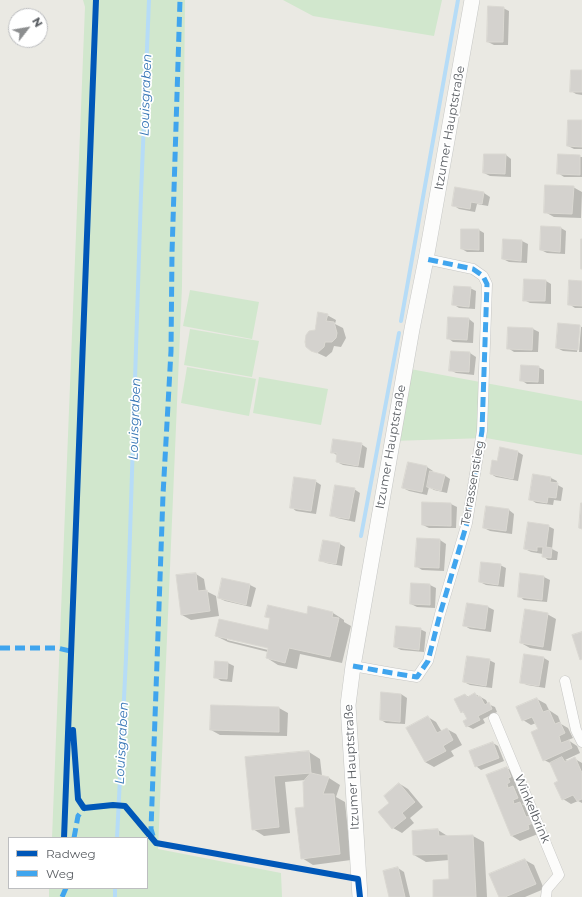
<!DOCTYPE html>
<meta charset="utf-8">
<style>
body{margin:0}
#map{position:relative;width:582px;height:897px;overflow:hidden;background:#eae9e3;font-family:Montserrat,sans-serif}
canvas{display:block}
.legend{position:absolute;left:8px;top:837px;width:140px;height:52px;box-sizing:border-box;background:#fff;border:1px solid #bdbec0;margin:0;padding:5px 7px;list-style:none;font-size:12px;color:#595d62}
.legend li{display:flex;align-items:center;gap:8px;height:20px}
.legend b{width:20px;border:1px solid #bdbec0}
.north{position:absolute;left:8px;top:8px;width:40px;height:40px;box-sizing:border-box;background:#fff;border:1px solid #bdbec0;border-radius:50%;rotate:59deg;font-size:11px;font-weight:700;line-height:16px;text-align:center;color:#595d62}
.north::after{content:'';display:block;margin:auto;width:14px;height:18px;background:#8c8e8f;clip-path:polygon(50% 0,100% 100%,50% 72%,0 100%)}
</style>
<div id="map">
<canvas width="582" height="897"></canvas>
<ul class="legend">
<li><b style="height:5px;background:#0057b8"></b>Radweg</li>
<li><b style="height:5px;background:#40a5ee"></b>Weg</li>
</ul>
<div class="north">N</div>
</div>
<script>
const c = document.querySelector('canvas').getContext('2d');
c.lineJoin = 'round';
function paint(path, color) {
  c.fillStyle = color;
  c.fill(path, 'evenodd');
}
function strokePath(path, color, width, dash) {
  c.strokeStyle = color;
  c.lineWidth = width;
  c.lineCap = dash ? 'butt' : 'round';
  c.setLineDash(dash || []);
  c.stroke(path);
}
function drawText(font, color, halo, rows, align = 'center') {
  c.font = font + ' Montserrat,sans-serif';
  c.lineWidth = 3.5;
  c.setLineDash([]);
  c.textBaseline = 'middle';
  c.strokeStyle = halo;
  c.fillStyle = color;
  for (const [text, x, y, turn = 0] of rows) {
    c.save();
    c.translate(x, y);
    c.rotate((+turn || 0) * Math.PI / 180);
    c.textAlign = isNaN(turn) ? turn : align;
    if (halo) c.strokeText(text, 0, 0);
    c.fillText(text, 0, 0);
    c.restore();
  }
}
const green = new Path2D(`
 M83 0H185L182 286 158 849 281 873 282 897H49V888H147V838H52L85 7Z
 M283 0H442L434 36 313 16Z
 M190 290 259 302 252 339 183 326Z
 M190 329 259 341 252 377 184 365Z
 M187 367 256 379 249 416 181 403Z
 M405 368 582 401V455L486 438 392 441Z
 M259 377 328 389 321 425 253 413Z`);
const shadow = new Path2D(`
 M503 8 509 11 508 45H494L488 42Z
 M582 71V95L576 94 571 91Z
 M582 121V149H574L568 146Z
 M506 155 511 159V177L490 176 484 173Z
 M559 155 582 157V177H564L558 173Z
 M573 187 582 192 581 218 554 217 545 212Z
 M456 188 484 193 490 197 488 206 477 204 475 212 459 209 453 205Z
 M561 228 566 231 565 254 547 253 541 250Z
 M479 230 484 233V252H467L462 249Z
 M504 240 522 241 528 244 527 263 509 262 503 259Z
 M546 281 551 284V304L530 303 524 300Z
 M582 282V308H575L569 304Z
 M470 288 476 291 475 309 459 308 453 304Z
 M327 315 336 320 335 324 343 328 346 338 341 347 334 346 332 352 326 357 311 350 316 330Z
 M469 319 474 323 473 343 453 342 448 338Z
 M559 324 582 327V352H579L581 327H579L577 352 563 351 557 348Z
 M533 329 539 332 538 352H514L508 348Z
 M470 353 476 357 474 375 456 373 450 370Z
 M538 367 544 370V384H527L521 380Z
 M361 444 367 448 364 468 343 465 337 462 338 456 332 452Z
 M518 452 523 455 518 481 496 477 491 474 498 462Z
 M409 463 427 467 433 471 432 473 444 475 450 479 447 493 434 490 429 487 427 495 409 491 403 488Z
 M534 475 551 478 557 481 556 484 563 488 561 501 554 500 553 505 536 503 530 499Z
 M315 481 321 485 316 514 296 511 291 507Z
 M354 489 360 493 355 522 337 518 331 515Z
 M451 504 457 507 456 528H429L423 525Z
 M509 510 514 514 512 534 490 531 484 528Z
 M548 526 554 529 552 549 558 552 557 560H548L543 556V554L531 552 525 549Z
 M418 539 440 540 446 544 444 571 422 570 416 566Z
 M340 544 345 547 342 566 326 563 320 560Z
 M500 565 506 568 504 587 486 585 480 582Z
 M196 574 204 579 206 591 216 596 219 616 191 620 182 615Z
 M544 577 550 580 547 602 524 600 519 596Z
 M223 579 250 585 256 588 251 607 225 601 219 598Z
 M412 584 430 585 436 588 435 608 417 607 411 604Z
 M468 604 488 607 494 610 491 632 470 629 465 626Z
 M333 613 344 620V622L351 626 342 663 300 654 297 669 278 665 267 658 268 652 228 642 216 636 268 632 271 619 266 616ZM227 638 273 649 272 651 227 640Z
 M547 614 556 619 551 651 530 648 521 643Z
 M420 629 426 632 424 652 401 650 395 647Z
 M544 658 549 661 545 688 527 685 521 682Z
 M489 660 495 663 492 688 470 685 464 682Z
 M216 662 228 663 234 666 232 682 221 681 215 677Z
 M401 694 407 698 405 724 386 723 381 720Z
 M475 694 486 700 488 704 495 707 497 712 483 719 485 723 473 729 467 726 468 720 466 714 462 712 465 695 469 697Z
 M537 699 546 704 549 710 558 716 561 724 568 728 573 738 568 740 577 746 580 753 565 760 568 761 575 759 582 763V803L578 801 571 804 563 799 560 781 552 764 544 760 539 730 536 723 531 725 523 720Z
 M212 706 279 708 288 713 287 736 220 735 211 730Z
 M428 717 436 722 442 732 447 729 456 734 462 745 451 751 454 756 434 767 425 762Z
 M493 743 498 746 504 761 481 770 476 766Z
 M309 752 320 759 322 776 329 778 340 785 336 797 345 802 351 860 313 865 302 858 305 780 285 782 290 833 264 836 253 829 246 758Z
 M507 768 515 773 518 787 516 788 522 792 526 802 522 804 528 808 538 834 520 841 512 836 487 776Z
 M400 784 408 789 423 807 410 818 414 823 402 833 393 828 380 812 391 803Z
 M438 830 449 837 473 836 484 842 487 897H434L450 880 449 860 426 862 414 855Z
 M525 860 534 865 544 889 525 897H500Z
 M398 868 404 872 410 897H390Z`);
const stream = new Path2D(`
 M401 321 458 0
 M361 536 399 333
 M117 838 126 658 141 194 149 0
 M115 897V888`);
const building = new Path2D(`
 M488 6 504 7 503 42H487Z
 M571 70H582V92H570Z
 M568 120H582V147L567 146Z
 M484 154H506L505 174 483 173Z
 M558 154 580 155V175L557 174Z
 M545 185 574 186 572 214 544 213Z
 M455 187 484 192 482 204 471 202 470 209 452 206Z
 M541 226 561 227 560 252 540 250Z
 M461 229H479V250L461 249Z
 M503 239 522 240 521 261 502 259Z
 M581 239H582V269H581Z
 M524 279 546 280 545 301H523Z
 M569 280 582 281V306L568 305Z
 M454 286 471 287 469 307 452 305Z
 M318 312 328 314 326 321 334 322 337 333 336 338 332 342H325L324 347 317 353 311 351 306 347 305 342 306 335 309 331 315 330Z
 M448 317 469 318 467 340 447 339Z
 M558 323 580 325 578 350 556 348Z
 M508 327 533 328 532 350 507 349Z
 M451 351 470 352 469 372 449 371Z
 M521 365 539 366 538 382 520 381Z
 M333 439 362 443 358 466 336 462 337 453H331Z
 M500 447 518 451 513 479 490 474 492 460 497 461Z
 M408 462 427 466 422 492 402 488Z
 M430 471 445 475 441 491 427 487Z
 M533 474 551 477 550 482 558 483 556 498 548 497 547 503 529 500Z
 M294 477 316 480 311 511 290 508Z
 M335 485 355 488 349 519 330 516Z
 M422 502 451 503V526L422 525Z
 M581 503H582V529L579 528Z
 M486 506 509 509 506 531 483 528Z
 M528 522 549 525 546 547 552 548 551 558 542 557 543 547H537V551L524 549Z
 M417 538 440 539 439 568 415 567Z
 M323 540 340 543 336 564 319 561Z
 M481 562 501 564 498 585 479 582Z
 M196 573 198 591 207 590 210 611 181 615 176 575Z
 M520 573 544 576 542 600 518 597Z
 M222 578 250 584 246 605 218 598Z
 M411 583 430 584V605L410 604Z
 M467 603 488 606 485 629 463 626Z
 M268 605 307 614 308 606 333 612 332 617 339 618 330 657 289 648 285 663 266 658 268 648 215 636 219 619 268 630 270 618 265 617Z
 M525 609 548 613 543 647 520 643Z
 M396 626 421 628 419 650 394 647Z
 M582 632V659L580 660 572 635Z
 M524 654 544 657 539 686 520 683Z
 M467 656 490 659 486 686 463 682Z
 M215 661 228 662 227 679 214 678Z
 M381 692 401 694 400 722 380 720Z
 M475 693 477 697 480 696 485 705 489 702 492 709 478 716 480 720 466 727 463 721 467 719 463 711 461 713 454 699 465 694 467 697Z
 M537 698 543 712 549 710 555 724 560 722 565 733 559 736 561 743 569 740 572 748 543 761 531 732 538 729 532 717 522 721 516 707Z
 M211 705 279 707V732L210 730Z
 M428 716 437 733 447 728 453 740 443 746 446 751 425 762 406 728Z
 M493 742 499 758 475 767 469 751Z
 M309 751 311 773 274 776 279 827 252 830 245 757Z
 M562 757 565 762 575 757 582 773V799L577 801 573 795 562 800 554 783 558 781 550 763Z
 M507 767 511 777 508 778 510 782 507 784 508 788 513 786 518 798 513 800 514 804 520 802 526 817 530 816 533 823 528 825 529 829 511 836 486 775Z
 M311 773 329 777 323 794H334L340 854 301 859 295 808 304 807 303 782Z
 M399 783 415 802 402 813 406 818 392 829 378 812 389 803 384 796Z
 M438 829 439 836 473 835 476 897H433V880L449 879 448 854 413 855 412 831Z
 M525 859 536 884 505 897H499L489 874Z
 M398 867 405 897H389L383 871Z`);
const minor = new Path2D(`
 M353 666 392 673 417 677 428 661 440 614 467 523 482 431 487 284 483 276 473 269 426 259
 M565 681 576 730 582 742
 M494 718 559 875 547 889 546 897`);
const secondary = new Path2D(`
 M360 897 348 705 353 666 412 329 426 259 472 0`);
const quiet = new Path2D(`
 M0 648H57L70 651
 M353 666 392 673 417 677 428 661 440 614 467 523 482 431 487 284 483 276 473 269 426 259
 M153 836 151 829 163 495 171 351 172 253 180 0
 M74 838 78 816 84 808
 M62 897 66 888`);
const cycleway = new Path2D(`
 M73 730 78 799 84 808 113 805 125 806 156 843 358 879 360 897
 M64 838 96 0`);
const streetNames = [
 ["Itzumer Hauptstraße",450,128,-80],
 ["Itzumer Hauptstraße",391,447,-80],
 ["Terrassenstieg",473,483,-80],
 ["Itzumer Hauptstraße",352,767,-93],
 ["Winkelbrink",532,809,67]
];
const waterNames = [
 ["Louisgraben",146,95,-88],
 ["Louisgraben",135,419,-88],
 ["Louisgraben",122,743,-87]
];
paint(green, '#d1e7cd');
paint(shadow, '#0003');
strokePath(stream, '#b6dcf7', 4);
paint(building, '#d4d2ce');
strokePath(building, '#dad8d2', 1);
strokePath(minor, '#c6c6c4', 11);
strokePath(secondary, '#c6c7c5', 16);
strokePath(minor, '#fcfcfb', 10);
strokePath(secondary, '#fcfcfb', 15);
strokePath(quiet, '#40a5ee', 5, [10, 5]);
strokePath(cycleway, '#0057b8', 6);
drawText('12px', '#595d62', '#fff', streetNames);
drawText('italic 13px', '#3877b6', '#fff', waterNames);
</script>
